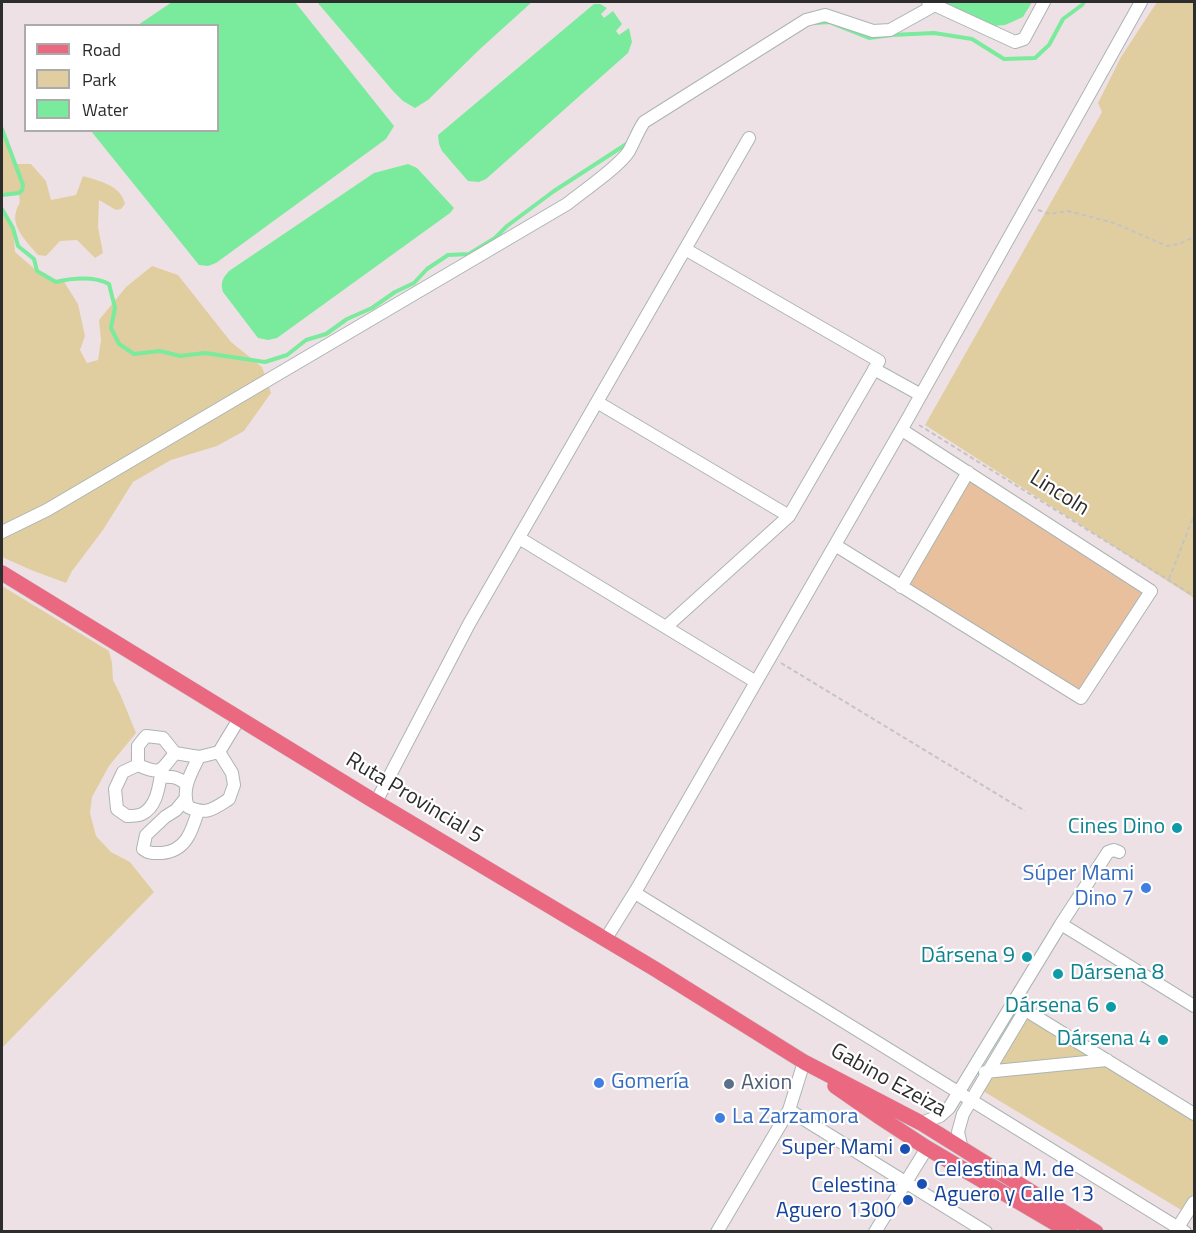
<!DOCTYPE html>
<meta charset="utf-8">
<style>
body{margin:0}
#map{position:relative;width:1196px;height:1233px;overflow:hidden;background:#eee1e6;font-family:"Titillium Web",sans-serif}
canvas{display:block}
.frame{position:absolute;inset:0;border:3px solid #2d2d2d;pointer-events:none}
.legend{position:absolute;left:24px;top:24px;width:195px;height:108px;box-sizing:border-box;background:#fff;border:2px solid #ababab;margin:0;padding:8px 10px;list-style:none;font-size:18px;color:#2d2d2d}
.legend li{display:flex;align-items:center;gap:12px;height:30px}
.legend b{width:30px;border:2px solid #ababab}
</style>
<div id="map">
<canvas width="1196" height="1233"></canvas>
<div class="frame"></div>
<ul class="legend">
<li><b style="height:8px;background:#eb6881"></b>Road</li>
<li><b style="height:16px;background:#e1cea0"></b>Park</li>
<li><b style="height:16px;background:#7aea9c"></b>Water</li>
</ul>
</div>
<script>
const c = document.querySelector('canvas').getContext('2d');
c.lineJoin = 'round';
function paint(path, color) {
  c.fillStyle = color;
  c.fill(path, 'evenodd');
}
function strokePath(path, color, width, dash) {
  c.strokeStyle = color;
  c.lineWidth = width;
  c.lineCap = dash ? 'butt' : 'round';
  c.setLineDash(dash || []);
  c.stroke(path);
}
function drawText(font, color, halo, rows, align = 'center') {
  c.font = font + ' "Titillium Web",sans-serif';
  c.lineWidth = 4.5;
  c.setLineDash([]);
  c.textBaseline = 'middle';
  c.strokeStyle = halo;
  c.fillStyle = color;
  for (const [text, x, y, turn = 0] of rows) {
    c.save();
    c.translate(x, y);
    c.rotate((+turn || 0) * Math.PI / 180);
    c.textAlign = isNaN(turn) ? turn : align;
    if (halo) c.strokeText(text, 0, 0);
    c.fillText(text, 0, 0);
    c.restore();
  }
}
const green = new Path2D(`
 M1157 2H1194V598L925 425 1102 112 1098 103 1121 57Z
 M2 129 15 164H31L46 181 51 200 76 195 83 176C99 181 121 185 125 204L121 209 116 210 99 200 98 227 103 253 95 258 77 240 60 241 46 256 38 255C29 244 11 228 16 212 18 202 21 208 19 194H3L2 195Z
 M2 209 13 228 15 252 37 271 56 282 63 280 78 304 85 336 80 350 87 363 98 360 101 340 99 320 126 287 152 266 178 275 231 342 262 367 271 393 244 431 217 446 171 460 133 482 103 530 72 571 66 583 31 570 2 557Z
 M2 586 109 651 112 663 113 680 121 696 136 733 109 766 92 797 90 813 96 836 111 852 130 862 154 892 2 1048Z
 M1025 1010 1194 1114V1192L1183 1211 978 1088Z`);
const pitch = new Path2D(`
 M968 472 1151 591 1081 698 901 587Z`);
const water = new Path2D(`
 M172 2H295L394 126 386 139 216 263 208 266 199 265 91 131 218 130V26L138 25Z
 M317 2H532L480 49 428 100 415 108 403 101 393 91Z
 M944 2H1032L1023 17 1005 25 993 26Z
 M594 4H600L607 8 601 14 604 18 613 11 622 24 616 31 619 35 629 28 632 42 628 53 486 179 479 182 468 181 442 151 439 144 438 135Z
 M408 164 417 168 454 208 450 213 277 338 268 340 258 338 223 292C220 282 223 278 229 271L374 173Z`);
const stream = new Path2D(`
 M815 23 829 22 869 38 892 35 934 33 972 39 1004 59 1035 58 1049 45 1063 19 1082 5 1084 2
 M2 129 23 185 22 190 19 193 2 195
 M2 209 13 228 18 246 34 259 37 271 56 282C71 278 95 276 109 284L115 308 111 328 119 344 134 354 160 351 180 356 205 353 265 362 287 355 306 340 326 334 347 319 372 308 395 292 414 283 427 269 448 255 469 254 495 238 507 226 554 191 628 143`);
const path = new Path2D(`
 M1038 210 1050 214 1068 211 1114 223 1167 246 1179 244 1194 237
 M919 425 1194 596
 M1169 579 1194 515
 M781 663 1025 811`);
const minor = new Path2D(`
 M928 2 1015 42 1024 39 1044 2
 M874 369 921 395
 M597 402 789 516
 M2 532 47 510 567 204C583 191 619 167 629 151 634 142 638 131 644 122L806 20 825 15 873 31 890 30 935 5
 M519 538 756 682
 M835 545 1081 698 1151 591 902 430
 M901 587 968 472
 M666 627 789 516 879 361 685 249
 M175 753C160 772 161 775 138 765V746L146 736 163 738 175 753 199 757 219 752 239 719
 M199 757C191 773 181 789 188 807 207 815 212 810 229 799L234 785 232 773 219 752
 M138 765 123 772 115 789 117 809 127 816C132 816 138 816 142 814 158 806 159 784 162 769
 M161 777C172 776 178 777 186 784
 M185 799 176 810 165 817 146 835 143 849C149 854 154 853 162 853 186 851 192 831 198 811
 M376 802 469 624 749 138
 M635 893 1185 1232
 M1061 924 1194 1006
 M605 940 638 887 908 418 1141 2
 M1014 1003 1194 1114
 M985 1072 1107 1060
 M789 1110 986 1232
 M921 1123 940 1116 949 1108 1061 924 1108 852 1114 850 1119 852
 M962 1149 958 1132 963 1114 1025 1010
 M717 1232 789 1110 804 1062
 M875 1232 927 1148
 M1175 1232 1194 1202`);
const major = new Path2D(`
 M2 573 369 798 655 969 804 1062 921 1123 1096 1232
 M835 1086 881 1118 927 1148 1070 1232`);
const markers = [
 [1177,828,6,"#0f9aa8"],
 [1146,888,6,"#3f7fe0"],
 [1027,957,6,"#0f9aa8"],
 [1058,974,6,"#0f9aa8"],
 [1111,1007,6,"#0f9aa8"],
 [1163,1040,6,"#0f9aa8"],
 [599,1083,6,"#3f7fe0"],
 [729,1084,6,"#5c6f8a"],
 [720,1118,6,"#3f7fe0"],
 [905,1149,6,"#1a4fb4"],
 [922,1184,6,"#1a4fb4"],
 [908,1200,6,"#1a4fb4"]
];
const streetNames = [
 ["Lincoln",1059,494,32],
 ["Ruta Provincial 5",414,799,31],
 ["Gabino Ezeiza",888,1081,29]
];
const cultureNames = [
 ["Cines Dino",1165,828],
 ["Dársena 9",1015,957],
 ["Dársena 8",1070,974,"left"],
 ["Dársena 6",1099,1007],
 ["Dársena 4",1151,1040]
];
const shopNames = [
 ["Súper Mami",1134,875,"right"],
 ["Dino 7",1134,900,"right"],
 ["Gomería",611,1083],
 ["La Zarzamora",732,1118]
];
const serviceNames = [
 ["Axion",741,1084]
];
const transitNames = [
 ["Super Mami",893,1149],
 ["Celestina M. de",934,1171,"left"],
 ["Aguero y Calle 13",934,1196,"left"],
 ["Celestina",896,1187],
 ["Aguero 1300",896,1212]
];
paint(green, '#e1cea0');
paint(pitch, '#e8c09d');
paint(water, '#7aea9c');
strokePath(stream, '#7aea9c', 4);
strokePath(minor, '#aab5b4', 14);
strokePath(major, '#c4c4c4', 16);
strokePath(path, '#c4c4c4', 2, [4.5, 3]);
strokePath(minor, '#fff', 12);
strokePath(major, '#eb6881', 15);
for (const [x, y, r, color] of markers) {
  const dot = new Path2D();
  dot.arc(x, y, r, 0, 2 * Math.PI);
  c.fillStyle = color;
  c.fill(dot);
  strokePath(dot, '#fff', 2);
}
drawText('22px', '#2d2d2d', '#fff', streetNames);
drawText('22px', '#0d838f', '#fff', cultureNames, 'right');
drawText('22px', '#366cbe', '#fff', shopNames, 'left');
drawText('22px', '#4e5e75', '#fff', serviceNames, 'left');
drawText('22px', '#164399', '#fff', transitNames, 'right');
</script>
